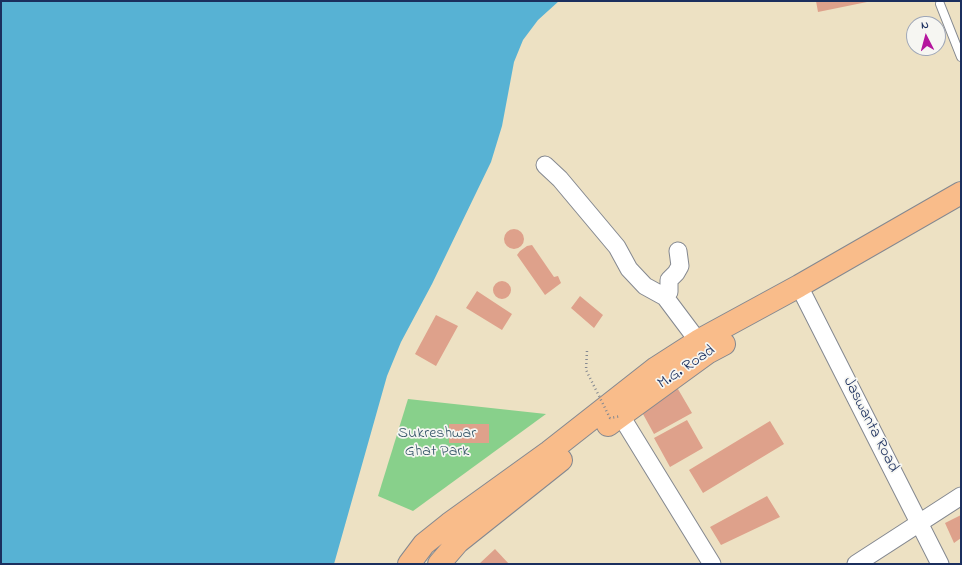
<!DOCTYPE html>
<style>
body{margin:0}
#map{position:relative;width:962px;height:565px;overflow:hidden;background:#ede1c3;font-family:"Indie Flower",sans-serif}
canvas{display:block}
.frame{position:absolute;inset:0;border:2px solid #1b2f5e;pointer-events:none}
.north{position:absolute;left:906px;top:16px;width:40px;height:40px;box-sizing:border-box;background:#f6f6f2;border:1px solid #9ea6b7;border-radius:50%;rotate:354deg;font-size:11px;font-weight:700;line-height:16px;text-align:center;color:#1b2f5e}
.north::after{content:'';display:block;margin:auto;width:14px;height:18px;background:#b5179e;clip-path:polygon(50% 0,100% 100%,50% 72%,0 100%)}
</style>
<div id="map">
<canvas width="962" height="565"></canvas>
<div class="frame"></div>
<div class="north">N</div>
</div>
<script>
const c = document.querySelector('canvas').getContext('2d');
c.lineJoin = 'round';
function paint(path, color) {
  c.fillStyle = color;
  c.fill(path, 'evenodd');
}
function strokePath(path, color, width, dash) {
  c.strokeStyle = color;
  c.lineWidth = width;
  c.lineCap = dash ? 'butt' : 'round';
  c.setLineDash(dash || []);
  c.stroke(path);
}
function drawText(font, color, halo, rows, align = 'center') {
  c.font = font + ' "Indie Flower",sans-serif';
  c.lineWidth = 3.5;
  c.setLineDash([]);
  c.textBaseline = 'middle';
  c.strokeStyle = halo;
  c.fillStyle = color;
  for (const [text, x, y, turn = 0] of rows) {
    c.save();
    c.translate(x, y);
    c.rotate((+turn || 0) * Math.PI / 180);
    c.textAlign = isNaN(turn) ? turn : align;
    if (halo) c.strokeText(text, 0, 0);
    c.fillText(text, 0, 0);
    c.restore();
  }
}
const green = new Path2D(`
 M408 399 546 414 413 511 378 496Z`);
const water = new Path2D(`
 M1 1H559L538 20 523 40 514 62 502 126 491 162 432 284 401 342 387 376 334 564H1Z`);
const building = new Path2D(`
 M816 1H867V2L818 12Z
 M504 239a10 10 0 1 1 20 0a10 10 0 1 1-20 0Z
 M532 245 554 277 558 276 561 283 545 295 517 255 520 251 527 246Z
 M493 290a9 9 0 1 1 18 0a9 9 0 1 1-18 0Z
 M477 291 512 314 502 330 466 308Z
 M580 296 603 315 594 328 571 308Z
 M436 315 458 326 436 366 415 354Z
 M675 384 692 413 654 434 638 405Z
 M687 420 703 448 670 467 654 438Z
 M770 421 784 444 703 493 689 470Z
 M449 424H489V443H449Z
 M767 496 780 517 721 545 710 527Z
 M961 515V538L954 543 945 523Z
 M495 549 509 564H479Z`);
const lane = new Path2D(`
 M940 4 961 57`);
const street = new Path2D(`
 M545 165 560 179 617 247 629 269 645 286 665 297 698 341
 M799 286 940 564
 M665 297 669 292V280L676 273 680 266 678 251
 M627 410 621 416 712 564
 M856 564 961 496`);
const primary = new Path2D(`
 M608 425 707 353 724 344
 M409 564 424 544 449 524 549 452 656 368 698 341 799 286 961 193
 M439 564 458 542 561 460`);
const pathBridge = new Path2D(`
 M587 351 586 370 610 418 621 416`);
const streetNames = [
 ["M.G. Road",687,368,-34],
 ["Jaswanta Road",870,425,63]
];
const parkNames = [
 ["Sukreshwar",437,434],
 ["Ghat Park",437,452]
];
paint(green, '#88d08b');
paint(water, '#57b2d4');
paint(building, '#dea18b');
strokePath(lane, '#848890', 10);
strokePath(street, '#848890', 19);
strokePath(primary, '#848890', 24);
strokePath(lane, '#fff', 8);
strokePath(street, '#fff', 17);
strokePath(primary, '#f9bc8a', 22);
strokePath(pathBridge, '#848890', 2.5, [1, 3]);
drawText('16px', '#1b2f5e', '#f6f6f2', streetNames);
drawText('16px', '#365769', '#f6f6f2', parkNames);
</script>
